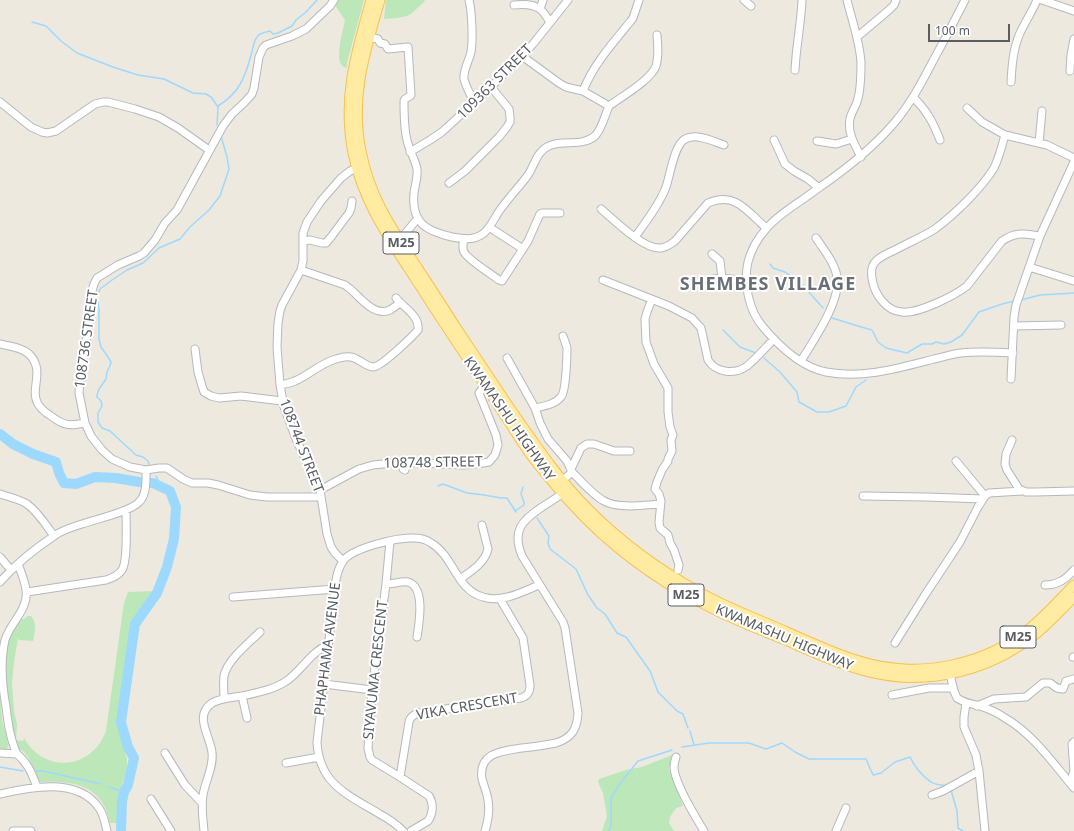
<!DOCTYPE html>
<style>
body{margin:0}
#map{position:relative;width:1074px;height:831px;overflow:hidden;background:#ede9df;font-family:"Noto Sans",sans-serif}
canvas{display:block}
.scale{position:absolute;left:928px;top:24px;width:82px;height:18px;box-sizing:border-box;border:2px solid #585d62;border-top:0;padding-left:5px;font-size:12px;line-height:14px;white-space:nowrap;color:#585d62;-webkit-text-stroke:3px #fff;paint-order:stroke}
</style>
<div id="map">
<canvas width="1074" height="831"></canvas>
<div class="scale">100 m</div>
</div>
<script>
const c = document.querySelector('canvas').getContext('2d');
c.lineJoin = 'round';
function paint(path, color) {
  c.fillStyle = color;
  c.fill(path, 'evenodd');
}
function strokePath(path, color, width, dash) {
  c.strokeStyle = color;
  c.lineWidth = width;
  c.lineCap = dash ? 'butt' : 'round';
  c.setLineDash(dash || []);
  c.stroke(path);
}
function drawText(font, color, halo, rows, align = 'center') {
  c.font = font + ' "Noto Sans",sans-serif';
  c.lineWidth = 4;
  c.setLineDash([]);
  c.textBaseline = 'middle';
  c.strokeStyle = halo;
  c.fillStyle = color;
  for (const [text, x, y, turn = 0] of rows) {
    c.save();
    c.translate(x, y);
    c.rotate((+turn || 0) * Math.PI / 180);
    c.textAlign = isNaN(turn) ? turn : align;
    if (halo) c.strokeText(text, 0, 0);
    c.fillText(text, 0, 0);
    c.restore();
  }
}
const green = new Path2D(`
 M338 0H364L349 55 346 68C344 67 342 66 341 64 336 55 343 30 345 20L335 5Z
 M386 0H425L424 2 412 13 407 16 397 18 384 19Z
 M156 591 134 624 118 722 119 726 127 759V771L118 796 119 823H110C103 785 73 780 40 782L28 757 22 750H18L13 740 7 701 4 660 8 640 19 619H24L28 616H31C37 623 35 633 33 641L19 640 18 638 14 662 12 683 14 711 17 724 16 740 23 741 24 738C44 774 92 770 106 731L124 603 128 592Z
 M0 697 2 719 8 744 7 750H0Z
 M672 755 669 770 683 806 676 808 670 817 669 823 674 831H602L607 816 603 793 598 782 599 779 626 770 642 767Z`);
const stream = new Path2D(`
 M32 22 46 26 61 41 77 53 113 67 138 75 164 79 193 93 206 94 211 97 218 107 217 125
 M218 106C239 93 245 78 251 55 253 50 253 42 257 37 259 33 266 32 270 31L273 34 278 33 292 26 296 20 306 12 317 0
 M770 264 773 268 785 272 800 282 823 308
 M1021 300 1040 295 1074 293
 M832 318C846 322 859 327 872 330L878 342 886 348 907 353 922 344H932L936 342 944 344 951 342 962 335 979 312 1002 304 1015 301
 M723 330 740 347 756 353
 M764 358 780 372 797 392 799 402 817 412H829L846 406 856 387 866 380
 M149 464 148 461 143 457 136 455 110 431 102 428 98 422V413L102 406 101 401 97 397V395L99 389 106 379 107 372 110 366 111 362 108 357 101 347 99 339V310L97 296 100 289 112 280 127 270 143 263 159 248 180 239 190 227 209 210 220 196 229 169 227 157 221 136
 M156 476 158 480 160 487
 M438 486 443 484 467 493 484 495 501 498H507L516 512
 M515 511 524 505V502L521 494 523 487
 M537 518 549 536 548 543 550 549 576 569 588 595 597 608 605 614 617 633 626 637 650 671 658 692 677 711 683 714 688 728
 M690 731 694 745
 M682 747 709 743H749L766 749 782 743 795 752 809 759H866L873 775 881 773 895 762 910 757C914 766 923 777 931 782 935 785 942 785 947 786
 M0 767 23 771
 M36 771H43L101 784
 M109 787 124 792
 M951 790 957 811 958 828 963 831
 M609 831 611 826V798L619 785 638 761 672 750`);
const river = new Path2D(`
 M0 434 13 444 33 454 56 462 59 473 64 483 76 484 95 477 116 478 139 482 153 483 170 491 176 507 174 539 167 567 157 593 135 624 121 722 128 747 134 758 128 785 124 792 122 802 121 831`);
const minor = new Path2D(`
 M469 0C472 12 473 40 471 52 469 61 463 70 464 79 466 87 470 94 474 102
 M744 0 751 6
 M847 0C852 21 860 42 861 63 861 75 861 90 857 102 855 108 851 113 850 119 847 132 855 145 861 157
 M965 0C955 20 944 41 933 61 922 82 911 103 895 122 873 148 845 170 817 189 801 202 779 213 766 229 758 238 751 250 748 262 743 283 749 311 763 327 779 346 801 367 826 372 863 379 899 368 934 359 943 357 952 354 961 353 979 351 995 352 1013 353
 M1042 0 1074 11
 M514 5C522 4 533 4 540 9 544 12 547 18 550 22
 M540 9 543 0
 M369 37 378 39 380 43 385 44 388 49 408 47 411 95 410 96 405 99 404 101C404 114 404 128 407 140 409 150 415 159 417 169 418 177 415 185 414 193 411 223 426 231 452 237 463 239 474 241 484 233 492 226 496 214 503 206 511 195 520 186 528 175 533 168 535 158 541 152 554 136 580 149 595 136 602 129 605 115 609 106
 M857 37 889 10 894 5 896 0
 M522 56 559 83 566 87 583 91 609 106C621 97 651 80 656 66 659 56 658 45 657 35
 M795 70C796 47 801 24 802 0
 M1070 71 1071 55 1074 39
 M1011 82C1012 65 1013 49 1020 33 1025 22 1032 12 1037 0
 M583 91C593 65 612 44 630 22L633 18 639 0
 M914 98C927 111 933 122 940 140
 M0 102 31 127 42 132 47 133 56 131 95 104 103 102H108L135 109 159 117 178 128 209 150
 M967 108 982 122 1005 135 1047 145 1074 158
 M1005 135C1002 146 999 158 994 168 981 189 955 214 935 229 922 237 908 243 895 250 888 253 881 256 876 261 871 266 871 272 872 278 874 294 886 311 902 312 918 314 954 296 967 286L1002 241C1016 231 1025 234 1040 236
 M774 140 785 164 794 171 808 179 819 188
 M817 141 836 144 852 139
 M1039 143 1042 111
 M410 152 430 140 442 132 491 87 522 56 533 44 568 0
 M449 183 465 171 499 137 507 127 510 122V117L509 109 491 87
 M601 209C614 220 644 250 661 248 667 247 671 244 675 241L708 203C735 191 748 212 766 228
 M489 227 523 249
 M635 237C645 223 660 204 666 187 670 176 674 145 685 139 697 133 712 141 724 145
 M464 239C463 243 462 248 464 252 468 260 490 273 499 280L502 281 528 241 540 214 542 213H560
 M303 241 310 240 322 243H326L331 237 349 213 351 208 352 201
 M396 242 404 235 418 218
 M712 254 720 261 722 278
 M1029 267 1074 281
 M301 270 345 285C358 293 372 318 390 310 393 308 397 305 400 303
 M603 280 669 306 692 318 701 328 708 360C716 373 735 375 747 366 757 358 765 348 774 339
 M707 280 722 278 747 281
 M652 299 647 312 645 319 646 342 654 364 668 388V412L670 427 673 435 671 440 672 451 668 459V461L662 470 657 482 655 489 659 494 661 501 659 522 660 528 668 535 670 543 674 550 679 565 678 570
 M1014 326 1061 325
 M0 344C9 346 21 347 29 354 46 371 29 389 38 404 41 409 46 413 51 416 64 426 70 426 85 423
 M195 349 198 372 202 386 204 392 211 396 219 398 241 396 282 401
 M507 358 535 408 540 423 548 439 567 461 572 472 562 481
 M801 361C813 341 842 300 837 276 834 262 824 250 816 238
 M1011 379 1014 317 1016 305 1040 236 1074 162
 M280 385C285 384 291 383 295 381 309 375 321 363 336 359 349 355 353 356 365 364 367 365 370 367 373 367 381 367 412 337 418 330 420 316 404 308 396 298
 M535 408C544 406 554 405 561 397 566 392 567 356 567 348 566 344 564 339 563 336
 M1012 440 1006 454 1005 464 1007 470 1019 489 1026 492H1036L1074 491
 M956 461 985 496
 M403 462V469L405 470
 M571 469 581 448 587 444H594L614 451H630
 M572 472C581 481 593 495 604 501 618 509 645 505 660 504
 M320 490 359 469 373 465 403 462 464 465 483 463 489 462 495 455 498 445 496 435 479 393 485 385
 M0 494C9 497 19 499 27 504 38 512 46 525 54 536
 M863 496 926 497 983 499
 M321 497H267L250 495 218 485 208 483H192L183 479 167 468H159L146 470 130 467 112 459 102 450 91 436 85 423 79 393 80 378 87 336 92 291 94 284 97 278 118 265 139 256 144 253 155 240 165 223 177 210 223 126 232 114 244 103 252 94 254 88 259 57 263 48 266 45 292 36 306 29 330 6 334 0
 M390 541 386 584 372 690 368 748 370 757 372 760 400 777 429 796C434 804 433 814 428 821L411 831
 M0 557 11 570
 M343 561 335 553 331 547 327 534 320 490 296 439 284 407 280 385 277 347 278 323 280 311 282 305 301 270 303 261V233L307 222 321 201 341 178 350 171 361 167
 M460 579C470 572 485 563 488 549L482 525
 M0 582C14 566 36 548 54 536 62 530 72 527 82 524 96 519 130 512 139 502 147 495 146 480 146 470
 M386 584C392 584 403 581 408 582 426 587 419 624 417 637
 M1045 585C1058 585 1066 579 1074 570
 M27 592 106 580C112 578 118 576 122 570 128 561 126 523 126 510
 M233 597 335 589
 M895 643 925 595 960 542 978 507 985 496 989 493 1022 491
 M1073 657H1074
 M949 670 954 691 957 698C964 703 972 704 980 706 989 709 998 713 1005 718 1033 734 1053 763 1074 788
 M324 684 372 690
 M892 695 929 688H953
 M242 696 247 718
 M224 699C224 691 223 683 224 676 227 660 249 643 260 632
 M966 703 964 717V727L976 755 979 771 985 831
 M977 706 994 699 1026 697 1043 683H1050L1057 688 1063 689 1066 681 1074 679
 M0 753 17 754C28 763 32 774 37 787
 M165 753 185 785 202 803
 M17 754C10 739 8 723 6 707 2 685 0 662 5 640 10 623 29 609 26 590 25 581 21 572 18 564
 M676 757C675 760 674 764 674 767 674 781 696 818 704 831
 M286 763 319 757
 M400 777 409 722C410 717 413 715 418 713L521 698C528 696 530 692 530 685L523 638 500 599
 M1070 783 1074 771 1072 744 1074 742
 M0 794C31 787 78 777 99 808 104 815 105 823 107 831
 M932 795 943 791 979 771
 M151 799 171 831
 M13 831H31
 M204 831C203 819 201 807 203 795 205 782 214 766 212 753 211 737 193 716 212 703 221 698 231 698 242 696 256 693 272 690 285 682 301 672 310 652 328 645
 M403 831C396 823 387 818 378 813 346 794 319 783 317 742L334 597C335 585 336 572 343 561 352 548 398 537 414 538 420 538 427 540 431 543 454 556 456 590 483 597 502 603 522 592 539 585
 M485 831C488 821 490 811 488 800 487 793 484 786 482 779 478 752 503 751 522 748 533 747 545 745 556 743 572 738 577 729 578 713L565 628 563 622 522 556C512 531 521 521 542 507 550 502 558 497 566 491
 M836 831 846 808`);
const major = new Path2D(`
 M371 0C356 53 342 97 353 153 362 197 383 229 407 266 421 287 434 308 448 329 466 356 484 384 502 411 513 427 522 444 534 459 546 474 558 489 571 503 608 544 655 579 704 604 729 618 756 628 783 639 839 663 885 687 949 674 982 668 1011 654 1037 633 1050 622 1062 609 1074 597
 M380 0C365 52 350 97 361 151 370 197 390 226 415 264 428 284 442 305 455 326 473 353 491 380 509 407 534 443 558 479 589 510 622 543 659 570 699 592 727 608 758 619 787 632 810 642 833 653 856 660 886 670 921 672 952 665 980 659 1007 647 1029 629 1045 616 1059 600 1074 585`);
const shields = [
 [401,243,36],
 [686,595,36],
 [1018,637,36]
];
const shieldNames = [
 ["M25",401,243],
 ["M25",686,595],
 ["M25",1018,637]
];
const streetNames = [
 ["109363 STREET",495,82,-45],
 ["108736 STREET",87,339,-82],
 ["KWAMASHU HIGHWAY",509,419,55],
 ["108744 STREET",301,446,69],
 ["108748 STREET",433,463,-1],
 ["KWAMASHU HIGHWAY",784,638,23],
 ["PHAPHAMA AVENUE",328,649,-83],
 ["SIYAVUMA CRESCENT",376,670,-84],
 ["VIKA CRESCENT",467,707,-10]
];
const districtNames = [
 ["SHEMBES VILLAGE",768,285]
];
paint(green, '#bbe7b9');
strokePath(stream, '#9dd9ff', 1.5);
strokePath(river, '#9dd9ff', 10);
strokePath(minor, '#b5b8bd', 9);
strokePath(major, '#fac04b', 11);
strokePath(minor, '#fff', 7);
strokePath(major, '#ffeba2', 9);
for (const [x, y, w] of shields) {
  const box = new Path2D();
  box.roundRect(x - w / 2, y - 11, w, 22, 3);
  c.fillStyle = '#fff';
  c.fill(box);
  strokePath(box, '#585d62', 1);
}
drawText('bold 13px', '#585d62', null, shieldNames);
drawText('14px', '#585d62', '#fff', streetNames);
c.letterSpacing = '1px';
drawText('bold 18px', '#696f74', '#fff', districtNames);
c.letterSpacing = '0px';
</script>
